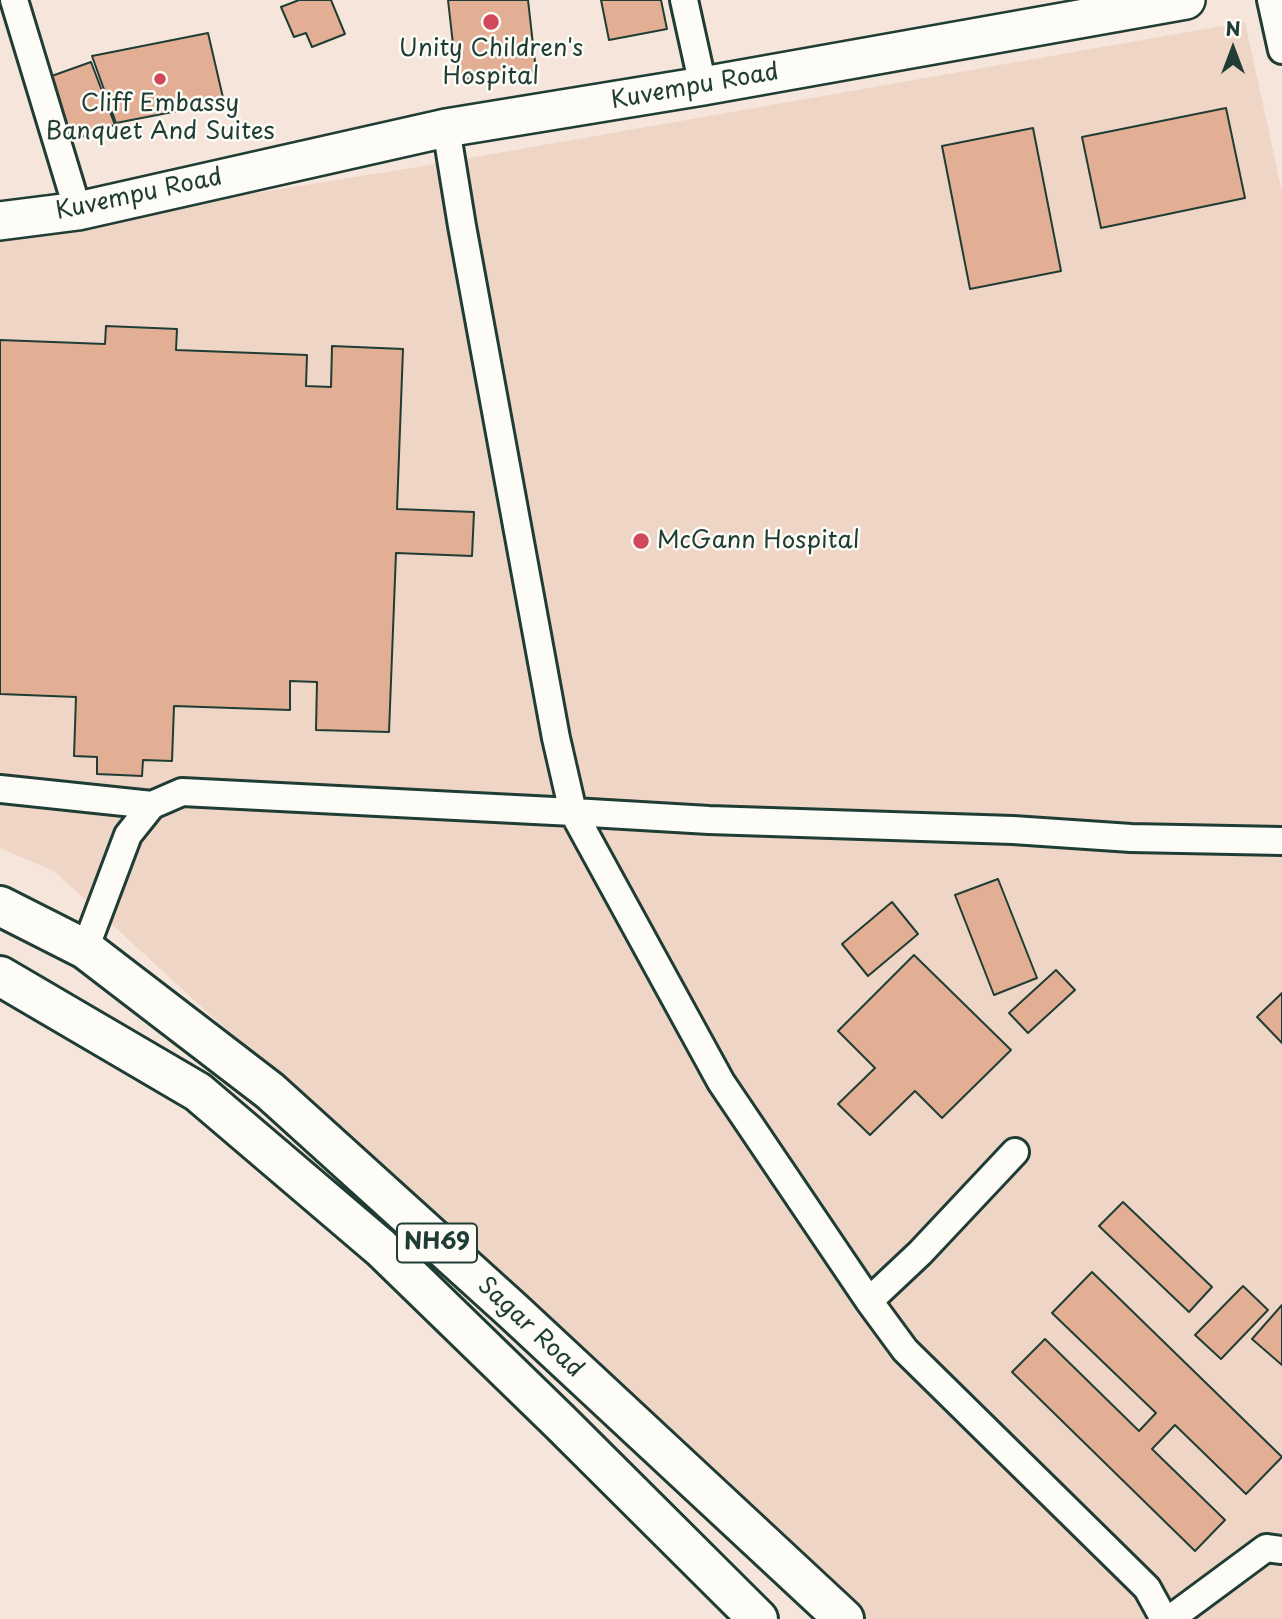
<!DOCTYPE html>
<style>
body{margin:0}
#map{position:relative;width:1282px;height:1619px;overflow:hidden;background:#f5e5da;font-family:"Playpen Sans",sans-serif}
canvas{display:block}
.north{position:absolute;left:1198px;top:14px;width:70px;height:70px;-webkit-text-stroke:5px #fdfcf7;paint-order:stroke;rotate:0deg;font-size:19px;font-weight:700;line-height:28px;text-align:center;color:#1f3d34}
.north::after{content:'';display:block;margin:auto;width:24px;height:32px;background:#1f3d34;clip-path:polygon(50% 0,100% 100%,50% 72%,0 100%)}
</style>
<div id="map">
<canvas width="1282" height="1619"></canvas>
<div class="north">N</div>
</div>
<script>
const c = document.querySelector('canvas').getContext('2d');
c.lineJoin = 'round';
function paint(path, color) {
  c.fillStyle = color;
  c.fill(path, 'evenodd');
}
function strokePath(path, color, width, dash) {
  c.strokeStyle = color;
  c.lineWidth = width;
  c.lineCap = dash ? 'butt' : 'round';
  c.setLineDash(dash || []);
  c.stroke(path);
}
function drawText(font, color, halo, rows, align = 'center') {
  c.font = font + ' "Playpen Sans",sans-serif';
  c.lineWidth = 5;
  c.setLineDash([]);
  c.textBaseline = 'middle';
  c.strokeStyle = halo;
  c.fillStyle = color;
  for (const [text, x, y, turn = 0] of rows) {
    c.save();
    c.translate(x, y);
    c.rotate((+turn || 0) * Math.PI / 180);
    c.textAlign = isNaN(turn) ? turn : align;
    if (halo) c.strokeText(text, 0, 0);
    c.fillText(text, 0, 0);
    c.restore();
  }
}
const built = new Path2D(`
 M1245 22 1282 192V1619H866L54 871 0 848V234L424 166Z`);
const building = new Path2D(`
 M299 0H331L345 34 312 47 306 33 294 37 281 7Z
 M448 0H528L536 71 457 80Z
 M601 0H661L667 29 609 40Z
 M208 33 224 102 116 123 92 56Z
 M91 62 115 125 70 141 46 78Z
 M1226 108 1245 198 1101 228 1082 137Z
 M1033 128 1061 271 970 289 942 146Z
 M106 326 177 329 176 350 307 355 306 386 331 387 332 346 403 349 397 509 474 512 472 556 396 553 389 732 316 730 317 682 290 681V710L174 706 172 761 143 760 142 776 97 774V757L74 756 76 697 0 694V340L105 344Z
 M998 879 1037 978 994 995 955 895Z
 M892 902 918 934 868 976 842 944Z
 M914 955 1011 1050 942 1118 915 1091 870 1135 838 1104 875 1068 838 1031Z
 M1056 970 1075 990 1028 1033 1009 1013Z
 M1282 993V1043L1257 1017Z
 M1123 1202 1212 1287 1189 1312 1099 1226Z
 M1092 1272 1282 1457 1246 1494 1175 1425 1152 1449 1225 1520 1195 1551 1012 1372 1045 1339 1139 1431 1156 1413 1052 1313Z
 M1243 1286 1268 1310 1221 1359 1195 1335Z
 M1282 1305V1365L1252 1339Z`);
const minor = new Path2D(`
 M14 0 78 211
 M684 0 703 86
 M1271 0 1282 50
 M446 128 462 226 556 738 573 812 709 820 1013 830 1131 838 1282 841
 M0 789 152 805
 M85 949 128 835 152 805 182 792 573 812 721 1082 869 1301 905 1350 1147 1588 1164 1619
 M869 1301 920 1253 1015 1152
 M1170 1619 1266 1548 1282 1550`);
const secondary = new Path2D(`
 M0 221 78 211 446 128 703 86 1186 0`);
const trunk = new Path2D(`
 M0 906 85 949 270 1091 513 1311 844 1619
 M0 976 198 1092 381 1248 560 1422 758 1619`);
const markers = [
 [491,22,9,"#d1495b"],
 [160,79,7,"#d1495b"],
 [641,541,9,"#d1495b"]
];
const shields = [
 [437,1243,80]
];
const shieldNames = [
 ["NH69",437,1243]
];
const poiNames = [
 ["Unity Children's",491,49],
 ["Hospital",491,77],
 ["Cliff Embassy",160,104],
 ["Banquet And Suites",160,132],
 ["McGann Hospital",657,541,"left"]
];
const streetNames = [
 ["Kuvempu Road",695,87,-10],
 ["Kuvempu Road",139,195,-12],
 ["Sagar Road",530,1328,43]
];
paint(built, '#efd5c5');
paint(building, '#e2af95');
strokePath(building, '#1f3d34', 2);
strokePath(minor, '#1f3d34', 32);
strokePath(secondary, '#1f3d34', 42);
strokePath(trunk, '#1f3d34', 44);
strokePath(minor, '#fdfcf7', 26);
strokePath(secondary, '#fdfcf7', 37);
strokePath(trunk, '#fdfcf7', 38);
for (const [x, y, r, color] of markers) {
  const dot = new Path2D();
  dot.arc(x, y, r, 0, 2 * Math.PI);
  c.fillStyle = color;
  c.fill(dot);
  strokePath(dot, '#fdfcf7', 2.5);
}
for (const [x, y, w] of shields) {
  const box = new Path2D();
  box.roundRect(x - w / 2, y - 19.5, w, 39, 5);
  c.fillStyle = '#fdfcf7';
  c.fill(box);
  strokePath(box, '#1f3d34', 2);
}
drawText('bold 23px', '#1f3d34', null, shieldNames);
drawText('24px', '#1f3d34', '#fdfcf7', poiNames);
drawText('24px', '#1f3d34', '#fdfcf7', streetNames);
</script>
